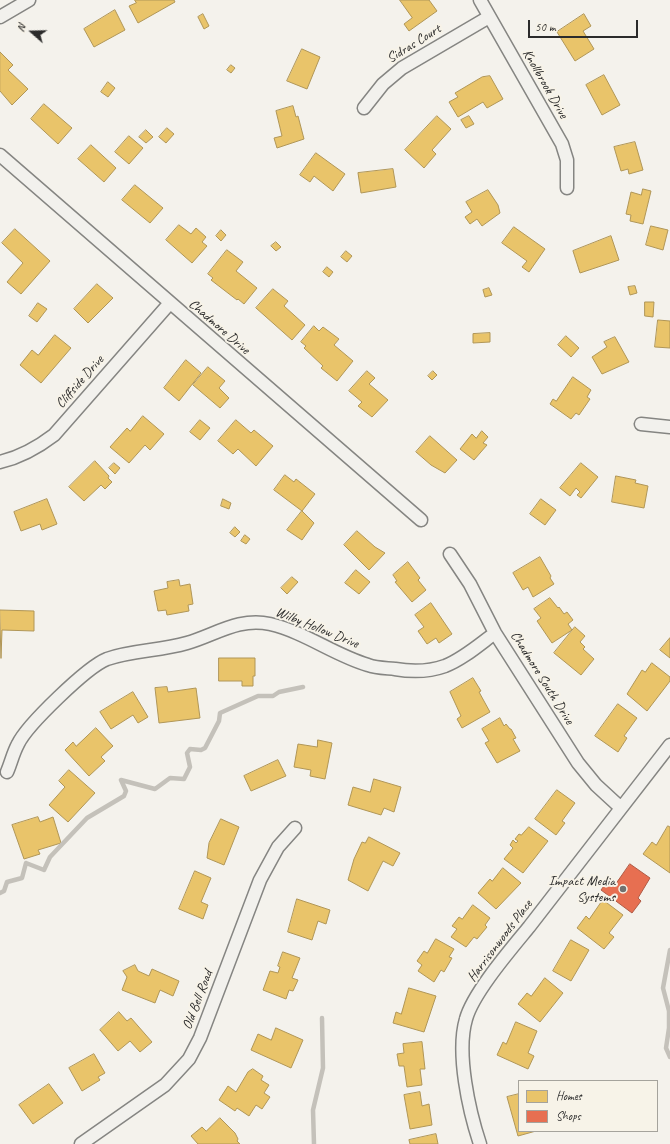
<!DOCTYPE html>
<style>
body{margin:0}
#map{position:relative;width:670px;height:1144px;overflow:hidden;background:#f4f2ec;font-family:Caveat,sans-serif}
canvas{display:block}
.legend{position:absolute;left:518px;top:1080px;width:140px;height:52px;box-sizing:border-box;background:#f7f3e8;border:1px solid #a5a39c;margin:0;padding:5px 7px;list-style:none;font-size:12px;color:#2b2b2b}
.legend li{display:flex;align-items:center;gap:8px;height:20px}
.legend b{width:20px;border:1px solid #a5a39c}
.north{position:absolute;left:12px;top:12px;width:40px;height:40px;-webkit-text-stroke:3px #f7f3e8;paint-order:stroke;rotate:290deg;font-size:11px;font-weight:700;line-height:16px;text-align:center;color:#2b2b2b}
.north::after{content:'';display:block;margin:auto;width:14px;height:18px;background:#2b2b2b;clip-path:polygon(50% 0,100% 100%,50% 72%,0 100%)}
.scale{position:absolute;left:528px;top:20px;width:110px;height:18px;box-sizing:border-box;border:2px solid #2b2b2b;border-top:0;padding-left:5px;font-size:12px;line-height:14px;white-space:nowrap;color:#2b2b2b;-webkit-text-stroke:3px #f7f3e8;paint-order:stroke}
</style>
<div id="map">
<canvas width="670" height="1144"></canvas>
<ul class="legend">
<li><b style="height:11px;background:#e9c46a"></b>Homes</li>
<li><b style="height:11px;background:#e76f51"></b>Shops</li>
</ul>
<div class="north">N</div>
<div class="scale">50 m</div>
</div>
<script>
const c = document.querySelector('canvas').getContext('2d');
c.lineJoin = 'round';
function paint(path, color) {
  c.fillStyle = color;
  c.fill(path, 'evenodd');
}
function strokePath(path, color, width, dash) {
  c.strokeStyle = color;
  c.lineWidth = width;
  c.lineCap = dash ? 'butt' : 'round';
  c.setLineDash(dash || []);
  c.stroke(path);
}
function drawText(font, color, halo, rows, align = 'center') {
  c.font = font + ' Caveat,sans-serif';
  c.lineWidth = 4;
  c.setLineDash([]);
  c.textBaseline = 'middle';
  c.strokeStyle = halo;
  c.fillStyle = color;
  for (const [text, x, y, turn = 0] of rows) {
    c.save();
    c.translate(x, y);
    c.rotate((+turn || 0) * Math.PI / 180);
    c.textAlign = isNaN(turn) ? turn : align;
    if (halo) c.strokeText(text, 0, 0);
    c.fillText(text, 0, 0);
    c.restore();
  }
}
const homes = new Path2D(`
 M135 0H174L175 2 138 23 129 6 136 3Z
 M400 0H429L437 11 409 31 404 24 412 18Z
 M115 10 125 30 94 47 84 29Z
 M203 14 209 26 204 29 198 17Z
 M584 14 591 26 583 31 594 49 575 61 557 32Z
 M302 49 320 57 307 89 287 81Z
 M0 52 13 65 8 70 28 89 12 105 0 91Z
 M231 65 235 68 231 73 227 70Z
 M604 75 620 105 602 115 586 85Z
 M490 76 503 99 487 108 483 102 458 117 449 102 458 97 455 93 482 77Z
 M108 82 115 88 108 97 101 92Z
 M44 104 72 128 58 144 31 119Z
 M293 106 296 117 298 116 304 139 277 148 274 138 282 136 276 111Z
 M437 116 451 129 432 150 436 154 424 168 405 150Z
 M469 116 474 124 466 128 461 120Z
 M167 128 174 134 166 143 159 137Z
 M146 130 153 137 146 143 139 137Z
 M129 136 143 148 129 164 115 152Z
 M635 142 643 170 629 174 628 169 621 171 614 147Z
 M91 145 116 168 104 182 78 159Z
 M316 153 345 174 333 191 314 176 310 182 300 175Z
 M393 169 396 187 361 193 358 173Z
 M135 185 163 208 150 223 122 200Z
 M643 189 651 191 643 224 630 221 631 215 626 214 631 192 641 195Z
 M488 190 498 205 500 213 482 226 477 219 470 224 465 217 472 212 466 202Z
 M179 225 191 234 196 228 206 237 202 242 207 246 192 263 166 240Z
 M651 226 668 230 663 250 646 245Z
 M514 227 545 249 529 272 522 267 527 261 502 243Z
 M15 229 50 261 21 294 7 282 23 263 2 243Z
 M221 230 226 235 221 241 216 236Z
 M611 236 619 260 580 273 573 251Z
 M276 242 281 247 276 251 271 246Z
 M227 250 243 262 236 271 257 288 244 304 238 299 237 300 211 280 213 278 208 274Z
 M346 251 352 256 347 262 341 257Z
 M327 267 333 272 329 277 323 272Z
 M97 284 113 298 88 323 74 309Z
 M635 286 637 293 630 295 628 287Z
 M489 288 492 295 485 297 483 290Z
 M273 289 288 301 284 306 305 325 292 340 256 308Z
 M645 302H654L653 317 645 316Z
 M38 303 47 309 37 322 29 316Z
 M658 320 670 321V348L655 347Z
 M314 326 319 331 323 327 339 339 334 345 353 361 337 381 321 368 323 366 304 348 306 346 301 342Z
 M490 333V342L473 343V334Z
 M55 335 71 348 41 383 20 365 32 350 38 355Z
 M566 336 579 348 571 357 558 345Z
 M615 337 629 362 602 374 592 357 607 347 604 342Z
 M186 360 201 373 179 401 164 388Z
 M208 367 225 381 219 388 229 398 220 408 193 385Z
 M367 371 375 378 369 384 388 400 372 417 358 406 362 402 349 391Z
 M433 371 437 375 432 380 428 376Z
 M573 377 591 390 587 397 590 399 579 415 576 413 571 419 550 404 553 399 556 401Z
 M143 416 164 434 150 450 145 445 129 463 110 447 127 428 130 431Z
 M200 420 210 428 200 440 190 432Z
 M236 420 251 433 254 430 273 446 256 466 238 449 233 454 218 441Z
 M482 431 488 437 483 443 487 445 474 460 460 449 472 434 476 438Z
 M430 436 457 460 445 473 431 465 416 452Z
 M95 461 109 476 108 478 112 482 105 489 101 485 84 501 69 487Z
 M114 463 120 468 115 474 109 468Z
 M581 463 598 477 581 498 577 495 580 492 576 488 570 496 560 488Z
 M285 475 294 482 296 479 315 494 302 511 274 490Z
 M616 476 636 480 635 483 648 486 644 508 612 502Z
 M47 499 57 524 42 530 40 524 21 531 14 512Z
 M223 499 231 503 229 509 221 506Z
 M541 499 556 510 545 525 530 514Z
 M302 511 314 523 302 540 287 530Z
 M235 527 240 532 235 537 230 533Z
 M357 531 375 547 385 553 369 570 344 545Z
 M245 535 250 539 246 544 241 541Z
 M540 557 551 576 550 578 554 584 533 597 528 587 523 590 513 573Z
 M408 562 420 578 418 580 426 590 412 602 395 582 397 581 393 575Z
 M356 570 370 582 359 594 345 583Z
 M292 577 298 582 287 594 281 588Z
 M179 580 180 586 190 584 193 604 188 605 189 611 167 615 166 610 158 611 154 591 168 588 167 582Z
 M550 598 558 608 559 607 564 614 567 612 573 620 568 624 572 630 552 643 537 621 541 618 534 609Z
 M431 603 452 634 439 643 436 638 427 644 418 631 424 627 415 615Z
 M0 610 34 611V631L2 630 1 658Z
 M575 627 585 636 580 642 585 647 583 649 594 659 581 675 554 653Z
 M670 638V658L660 650Z
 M219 658H255V676H253V686H242V681H219Z
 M652 663 670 677V681L647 711 627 694 642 670 645 672Z
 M473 678 481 691 479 692 490 712 462 728 457 719 461 716 450 692Z
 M167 687 168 692 196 688 200 718 159 723 155 688Z
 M133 692 148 717 138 723 133 715 111 729 100 712Z
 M618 704 637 718 624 736 627 738 618 752 595 736Z
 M500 718 504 726 506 724 510 729H511L516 738 513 739 520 751 497 763 485 743 489 741 482 729Z
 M96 728 113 746 101 757 105 761 89 776 65 750 73 742 76 746Z
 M318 740 332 743 325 779 310 776 311 770 294 767 298 744 317 747Z
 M278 760 286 776 251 791 244 776Z
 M69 770 95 793 68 822 49 805 65 787 59 781Z
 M374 779 401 787 394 812 384 808 381 815 348 805 353 787 370 792Z
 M557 790 575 803 562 821 565 823 556 835 535 819Z
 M38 817 40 822 53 817 61 843 38 850 40 854 24 859 12 825Z
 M221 819 239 827 224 865 207 858 209 843Z
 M668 826 670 827V873L643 854 652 842 656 845Z
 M529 827 548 841 523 873 504 859 513 848 510 845 513 840 516 843 518 841 515 839 519 834 521 835Z
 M369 837 400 853 393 866 383 861 368 891 348 880 354 859 362 842 365 843Z
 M503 868 521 883 496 909 478 893 490 879 492 881Z
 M195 871 211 878 201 902 208 905 203 919 179 909Z
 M297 899 330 910 326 924 318 921 312 940 288 932Z
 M603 900 623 915 609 933 614 937 604 949 577 928 586 916 589 919Z
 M473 905 490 918 485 925 487 927 477 939 474 937 466 947 451 937 457 929 452 926 459 917 462 919Z
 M436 939 454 949 449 957 452 958 444 972 441 970 434 982 418 971 422 965 417 961 424 951 427 953Z
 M571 940 589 950 571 981 553 971Z
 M283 952 300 958 292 978 298 980 293 991 289 990 286 999 263 990 270 971 278 973 280 967 278 966Z
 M135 965 138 971 149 976 152 969 179 981 173 996 160 990 155 1003 122 990 127 977 123 971Z
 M545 978 563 993 540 1022 518 1004 527 993 531 996Z
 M409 988 436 996 424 1032 393 1023 396 1012 401 1014Z
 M119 1012 127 1021 131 1018 152 1042 140 1052 130 1041 118 1051 100 1030Z
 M516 1022 537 1031 528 1053 534 1056 528 1069 497 1055 503 1042 506 1044Z
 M276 1028 303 1040 291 1068 251 1050 258 1034 271 1040Z
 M422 1042 425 1069H420L422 1085 407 1087 404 1066H399L397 1054 404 1053 403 1044Z
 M94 1054 105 1073 98 1077 100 1080 82 1091 69 1068Z
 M253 1069 263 1076 261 1080 269 1085 264 1093 270 1097 262 1109 256 1105 249 1116 237 1108 235 1111 219 1100 228 1086 236 1092 248 1072Z
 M49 1084 63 1103 33 1124 19 1105Z
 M420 1092 422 1106 429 1104 432 1125 410 1129 404 1095Z
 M519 1094V1131H536L518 1136 507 1097Z
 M220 1118 235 1133 238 1139 237 1141 240 1144H198L191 1136 202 1127 206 1131Z
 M436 1134 438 1144H410L409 1140Z`);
const shops = new Path2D(`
 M630 864 650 878 638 898 641 901 632 913 601 890 609 879 616 883Z`);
const stream = new Path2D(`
 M0 893 4 891 7 882 22 878 26 863 44 870 50 857 87 818 124 796 126 791 121 780 155 789 170 778 184 779 190 767 187 753 190 749 201 750 205 748 219 721 220 713 258 696H273L279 692 303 687
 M670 950 663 988 669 1011V1028L666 1048 670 1057
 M314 1144 313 1110 323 1068 322 1018`);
const street = new Path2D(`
 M480 0 562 144 567 160V188
 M0 17 29 0
 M364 108 383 84 402 68 489 17
 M0 155 421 520
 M641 424 670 427
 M0 462C21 457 37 448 54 435L169 304
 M450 554 470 584 495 633 578 763 596 785 621 808
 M7 772C11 763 13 753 18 744 27 725 87 667 107 659 133 650 160 651 187 643 215 635 239 617 270 624 305 632 334 655 368 665 376 668 386 668 395 669 412 672 428 672 445 666 463 659 480 644 495 633
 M81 1144 165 1085 189 1059 200 1038 260 880 278 847 295 828
 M480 1144C469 1111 456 1053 466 1019 473 993 511 949 529 927 576 866 623 806 670 745`);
const markers = [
 [623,889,4,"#71716f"]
];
const streetNames = [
 ["Sidras Court",414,44,-32],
 ["Knollbrook Drive",545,84,60],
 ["Chadmore Drive",219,327,41],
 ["Cliffside Drive",80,382,-49],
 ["Wilby Hollow Drive",317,628,22],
 ["Chadmore South Drive",542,678,58],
 ["Harrisonwoods Place",500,941,-53],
 ["Old Bell Road",198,1000,-69]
];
const poiNames = [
 ["Impact Media",615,881],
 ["Systems",615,897]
];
paint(homes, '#e9c46a');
strokePath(homes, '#b09657', 1);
paint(shops, '#e76f51');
strokePath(shops, '#af5b46', 1);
strokePath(stream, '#c4c1ba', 4.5);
strokePath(street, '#858582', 15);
strokePath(street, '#f2f1ed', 12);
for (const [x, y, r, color] of markers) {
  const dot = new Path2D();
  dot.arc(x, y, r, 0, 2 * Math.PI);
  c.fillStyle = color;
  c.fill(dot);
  strokePath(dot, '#f7f3e8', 1.5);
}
drawText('14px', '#2b2b2b', '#f7f3e8', streetNames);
drawText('14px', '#2b2b2b', '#f7f3e8', poiNames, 'right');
</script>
